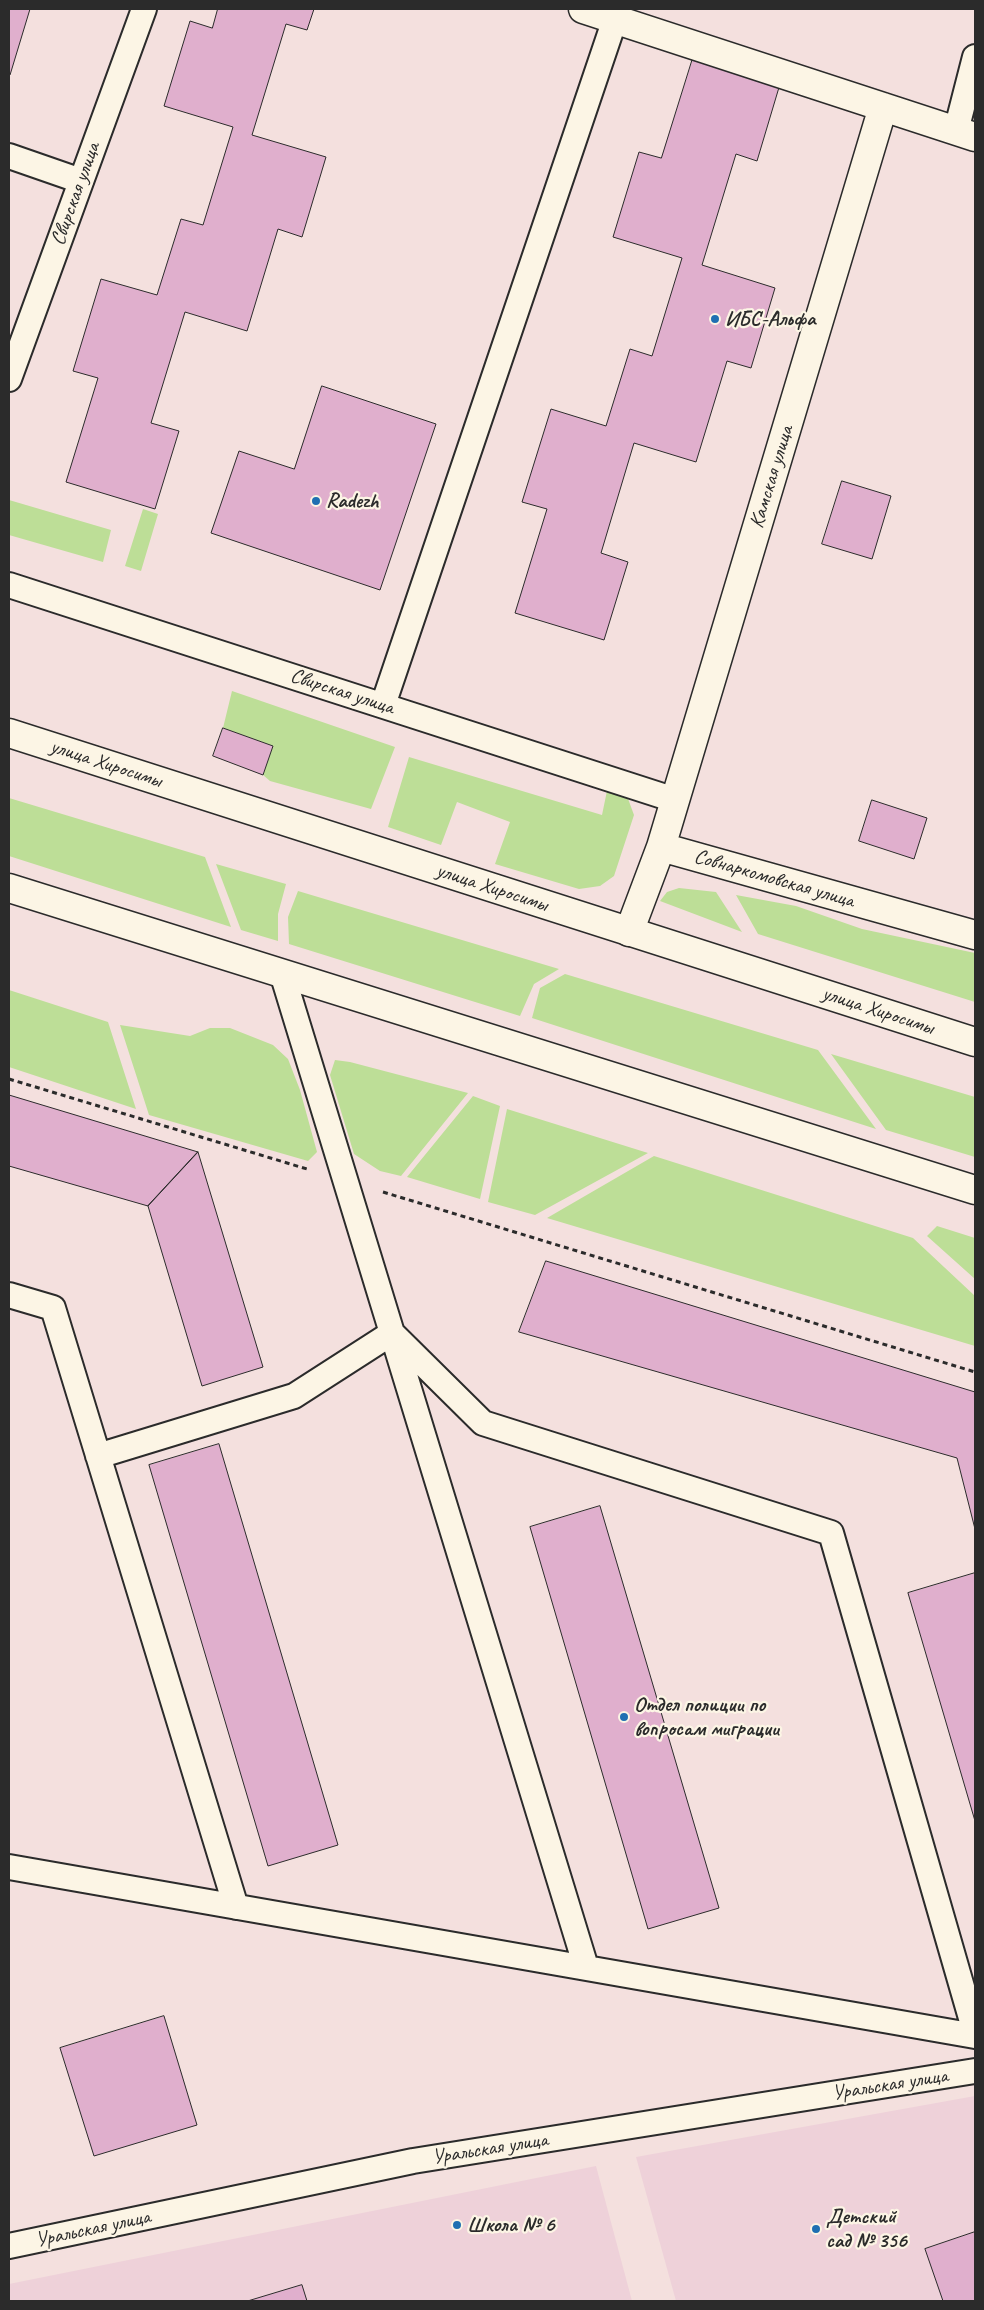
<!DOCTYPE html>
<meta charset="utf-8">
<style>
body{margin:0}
#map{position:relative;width:984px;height:2310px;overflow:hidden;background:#f4e0de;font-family:Caveat,sans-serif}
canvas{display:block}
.frame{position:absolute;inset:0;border:10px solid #2b2b2b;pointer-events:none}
</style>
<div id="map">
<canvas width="984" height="2310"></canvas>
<div class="frame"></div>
</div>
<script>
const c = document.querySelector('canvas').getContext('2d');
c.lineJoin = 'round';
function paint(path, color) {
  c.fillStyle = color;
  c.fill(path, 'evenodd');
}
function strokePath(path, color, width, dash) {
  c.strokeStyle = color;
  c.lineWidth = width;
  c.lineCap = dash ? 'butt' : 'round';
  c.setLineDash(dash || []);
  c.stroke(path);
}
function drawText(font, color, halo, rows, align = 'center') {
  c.font = font + ' Caveat,sans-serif';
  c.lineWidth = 4.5;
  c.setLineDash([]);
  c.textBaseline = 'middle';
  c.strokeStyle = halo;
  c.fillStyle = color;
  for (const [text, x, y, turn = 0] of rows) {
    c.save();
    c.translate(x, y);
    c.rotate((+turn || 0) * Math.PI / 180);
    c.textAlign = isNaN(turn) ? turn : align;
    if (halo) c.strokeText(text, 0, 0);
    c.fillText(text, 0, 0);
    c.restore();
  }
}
const built = new Path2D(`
 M975 2096V2301H676L636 2157Z
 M596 2166 632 2301H9V2284Z`);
const green = new Path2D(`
 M9 500 111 530 103 562 9 535Z
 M143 509 158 514 141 571 125 566Z
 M232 691 395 747 371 809 270 781 263 775 273 746 223 728Z
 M409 757 602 815 608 786 627 796 634 815 614 876 600 886 579 889 495 864 510 822 457 802 441 845 388 827Z
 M9 798 205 857 231 927 9 856Z
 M216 864 286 884 278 914V941L241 930Z
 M679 888 716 892 742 932 660 901 667 892Z
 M298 891 559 969 534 984 520 1016 289 944 288 917Z
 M736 895 796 906 862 929 975 953V1002L758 934Z
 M565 974 818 1050 876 1129 532 1018 540 988Z
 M9 990 108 1022 136 1109 9 1067Z
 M120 1025 190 1036 210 1028H230L273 1045 288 1059 300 1090 317 1152 308 1161 149 1115Z
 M831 1054 975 1097V1157L886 1130Z
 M335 1060 350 1062 468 1093 401 1176 380 1171 354 1154 330 1075Z
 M473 1096 500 1106 480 1199 407 1177Z
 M507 1109 648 1153 535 1215 488 1202Z
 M654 1156 913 1238 975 1296V1346L547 1218Z
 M937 1226 975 1238V1279L927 1236Z`);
const building = new Path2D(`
 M9 9H30L10 75H9Z
 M218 9H314L307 30 286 24 252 135 326 157 302 237 278 229 247 331 185 312 151 423 179 431 155 509 66 482 98 378 73 371 101 279 157 295 181 219 203 225 233 127 164 106 190 21 212 28Z
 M693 58 780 84 757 161 736 154 702 265 775 288 751 368 727 361 696 462 634 443 601 553 628 562 604 640 515 613 547 509 522 502 551 409 606 426 630 349 652 356 682 258 613 237 639 152 661 158Z
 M322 386 436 424 380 590 211 533 239 451 294 469Z
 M842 481 891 496 872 559 822 544Z
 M223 728 273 746 263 775 213 756Z
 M872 800 927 818 914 859 859 841Z
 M9 1095 198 1152 148 1206 9 1166Z
 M198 1152 263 1367 202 1386 148 1206Z
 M546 1261 975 1392V1529L957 1458 519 1332Z
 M219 1444 338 1845 268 1866 149 1465Z
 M600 1506 719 1908 648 1929 530 1527Z
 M975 1573V1821L908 1593Z
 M164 2016 197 2125 94 2156 60 2048Z
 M975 2232V2301H943L925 2249Z
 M302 2285 307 2301H248Z`);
const path = new Path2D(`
 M9 1079 307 1169
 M383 1192 975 1372`);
const service = new Path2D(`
 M956 131 975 57
 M9 156 81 181
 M9 379 144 9
 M9 585 675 800
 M383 705 615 19
 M282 973 392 1333 483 1423 831 1533 975 2032
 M9 1295 53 1308 236 1907
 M98 1456 294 1396 392 1333 586 1967
 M9 1867 975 2036
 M9 2246 413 2161 975 2071`);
const minor = new Path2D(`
 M583 9 975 137
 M661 847 883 107
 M629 932 661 847 975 935`);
const secondary = new Path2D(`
 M9 733 975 1042
 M9 888 975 1190`);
const markers = [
 [715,319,5,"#1f6fb2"],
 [316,501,5,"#1f6fb2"],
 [624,1717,5,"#1f6fb2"],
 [457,2225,5,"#1f6fb2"],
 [816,2229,5,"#1f6fb2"]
];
const streetNames = [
 ["Свирская улица",76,194,-70],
 ["Камская улица",772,477,-73],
 ["Свирская улица",342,692,18],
 ["улица Хиросимы",106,764,18],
 ["Совнаркомовская улица",774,879,16],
 ["улица Хиросимы",492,888,18],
 ["улица Хиросимы",878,1011,18],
 ["Уральская улица",890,2085,-9],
 ["Уральская улица",490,2149,-9],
 ["Уральская улица",93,2229,-12]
];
const poiNames = [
 ["ИБС-Альфа",725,319],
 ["Radezh",326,501],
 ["Отдел полиции по",634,1705],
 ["вопросам миграции",634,1729],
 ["Детский",826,2217],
 ["сад № 356",826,2241],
 ["Школа № 6",467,2225]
];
paint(built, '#eed1d9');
paint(green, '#bdde97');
paint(building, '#e0afcd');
strokePath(building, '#2b2b2b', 1);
strokePath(service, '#2b2b2b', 28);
strokePath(minor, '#2b2b2b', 31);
strokePath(secondary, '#2b2b2b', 31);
strokePath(path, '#2b2b2b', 3, [5, 4]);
strokePath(service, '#fcf5e5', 24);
strokePath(minor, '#fcf5e5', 28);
strokePath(secondary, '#fcf5e5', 28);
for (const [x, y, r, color] of markers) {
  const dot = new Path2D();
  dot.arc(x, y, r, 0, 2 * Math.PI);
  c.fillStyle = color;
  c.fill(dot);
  strokePath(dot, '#fcf5e5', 2);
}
drawText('21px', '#2b2b2b', '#fcf5e5', streetNames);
drawText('bold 21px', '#2b2b2b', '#fcf5e5', poiNames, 'left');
</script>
